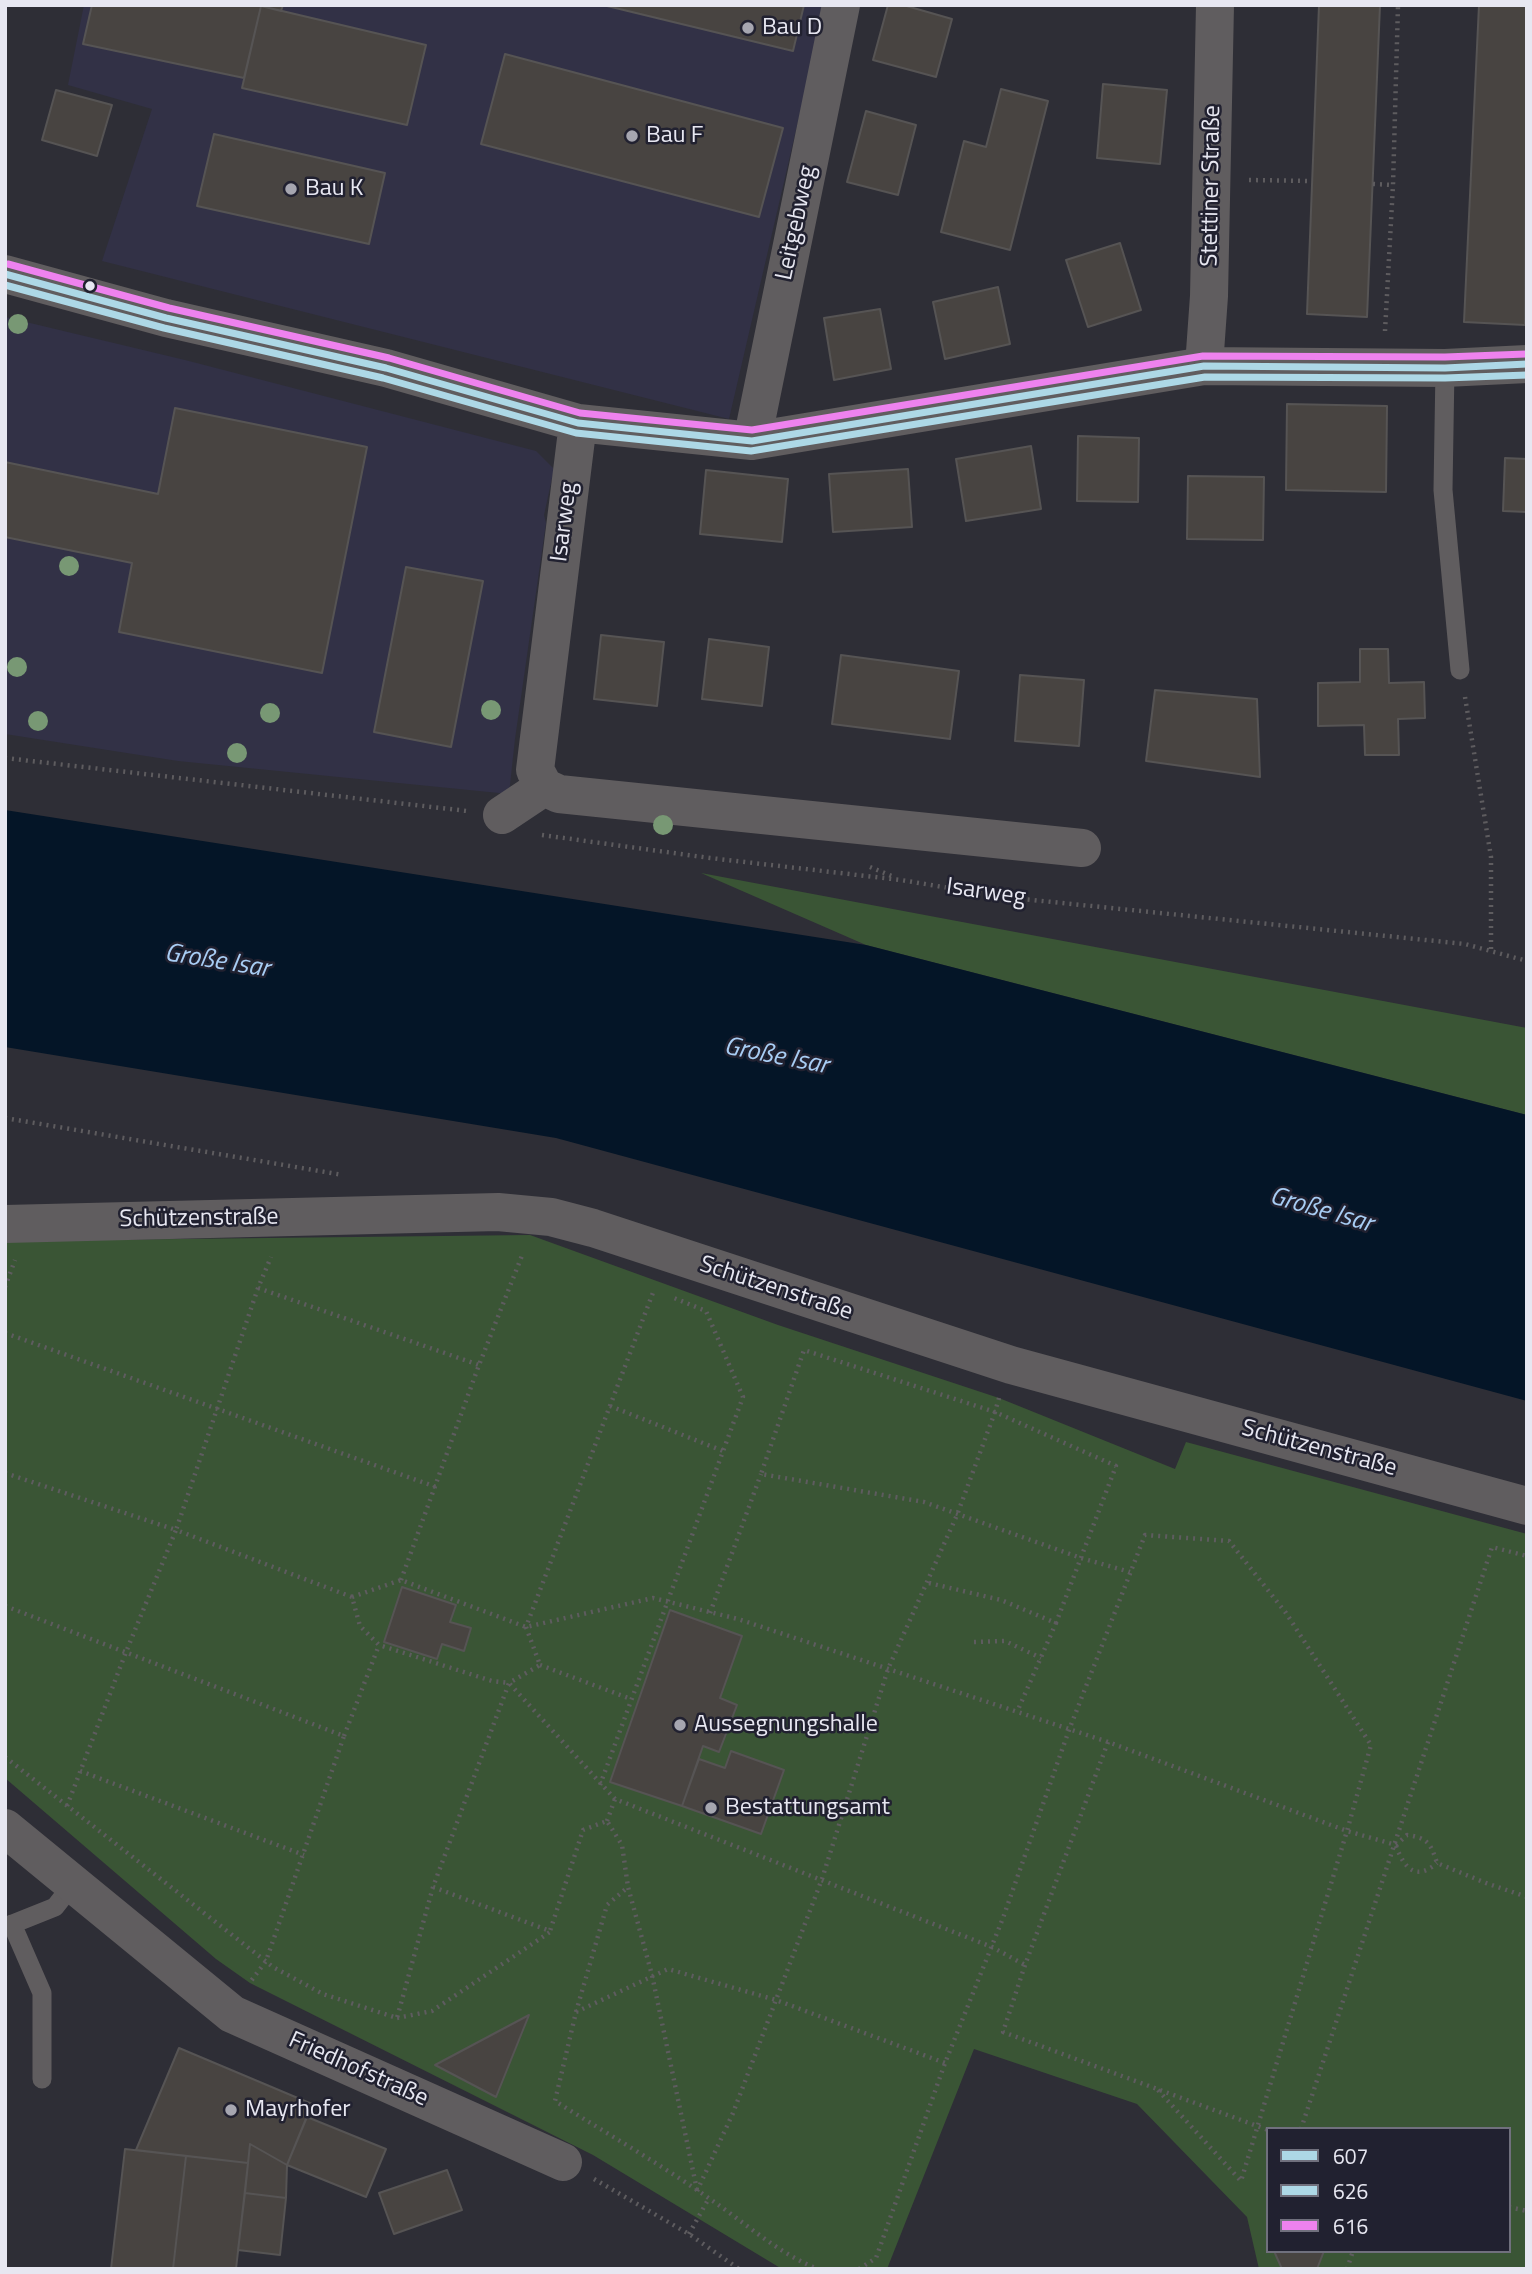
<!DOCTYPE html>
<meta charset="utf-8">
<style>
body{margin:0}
#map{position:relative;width:1532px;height:2274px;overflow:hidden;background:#2e2e36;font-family:"Titillium Web",sans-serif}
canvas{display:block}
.frame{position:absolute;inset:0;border:7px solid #e7e7f1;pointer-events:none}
.legend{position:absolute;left:1266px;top:2127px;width:245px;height:126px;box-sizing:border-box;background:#212130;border:2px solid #70707d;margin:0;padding:9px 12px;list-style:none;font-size:21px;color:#e7e7f1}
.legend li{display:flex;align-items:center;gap:14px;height:35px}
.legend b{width:35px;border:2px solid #70707d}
</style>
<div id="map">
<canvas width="1532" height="2274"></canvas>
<div class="frame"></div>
<ul class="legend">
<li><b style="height:9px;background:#add8e6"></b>607</li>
<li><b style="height:9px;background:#add8e6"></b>626</li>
<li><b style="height:9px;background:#ee82ee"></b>616</li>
</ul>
</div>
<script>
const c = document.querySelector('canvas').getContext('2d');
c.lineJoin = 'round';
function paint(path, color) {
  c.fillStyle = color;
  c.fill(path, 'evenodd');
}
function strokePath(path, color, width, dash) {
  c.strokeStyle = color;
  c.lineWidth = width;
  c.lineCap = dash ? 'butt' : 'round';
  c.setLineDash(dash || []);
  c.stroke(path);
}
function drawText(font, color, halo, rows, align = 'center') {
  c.font = font + ' "Titillium Web",sans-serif';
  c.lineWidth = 5;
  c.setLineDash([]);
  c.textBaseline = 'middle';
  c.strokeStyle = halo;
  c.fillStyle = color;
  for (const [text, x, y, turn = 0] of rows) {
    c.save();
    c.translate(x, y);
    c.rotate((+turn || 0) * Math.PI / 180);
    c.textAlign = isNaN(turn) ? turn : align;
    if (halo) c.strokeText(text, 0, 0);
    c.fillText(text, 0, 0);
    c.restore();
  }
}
const built = new Path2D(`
 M84 5H825L729 419 102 261 152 109 68 85Z
 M5 317 185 360 536 451 554 469 544 515 546 523 515 739 509 794 178 761 5 734Z`);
const green = new Path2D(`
 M701 873 1527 1028V1115L866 945Z
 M530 1235 778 1325 999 1398 1175 1469 1186 1442 1527 1534V2269H1259L1247 2217 1137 2104 974 2049 887 2269H782L593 2155 250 1983 216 1959 5 1778V1241ZM1268 2129H1509V2251H1268Z`);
const water = new Path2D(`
 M5 810 866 945 1527 1115V1401L556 1138 5 1047Z`);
const building = new Path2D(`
 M92 5H283L281 11 261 6 244 78 83 44Z
 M603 5H804L793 51Z
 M888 5H903L952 19 936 77 873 60Z
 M1319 5H1380L1367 317 1307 314Z
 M1479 5H1527L1525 325 1464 322Z
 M261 6 426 45 407 125 242 88Z
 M505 54 783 128 759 217 481 144Z
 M1103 84 1167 90 1160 164 1097 158Z
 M1001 89 1048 101 1010 250 941 232 964 141 986 147Z
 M56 90 112 105 97 156 42 140Z
 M866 111 916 125 898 195 847 182Z
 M214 134 385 173 369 244 197 206Z
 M1120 243 1141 310 1088 327 1066 260Z
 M998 287 1010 344 945 359 933 302Z
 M880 309 891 369 834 380 824 318Z
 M1287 404 1387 406 1386 492 1286 490Z
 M175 408 367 447 322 673 119 632 132 563 5 537V462L158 494Z
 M1078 436 1139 438 1138 502 1077 501Z
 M1031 446 1041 509 966 521 956 459Z
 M1505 458 1527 459V512L1503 511Z
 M908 469 912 527 833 532 829 474Z
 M706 470 788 479 782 542 700 534Z
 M1188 476 1264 477 1263 540 1187 539Z
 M406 567 483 581 451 747 374 732Z
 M601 635 664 642 657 706 594 699Z
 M709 639 769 647 762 706 702 699Z
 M1360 649H1388L1389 683 1424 682 1425 718 1398 719 1399 755H1365L1364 725 1318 726V683L1360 682Z
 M841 655 959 671 950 739 832 724Z
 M1020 675 1084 680 1079 746 1015 741Z
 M1155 690 1257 699 1260 777 1146 761Z
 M402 1587 456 1605 450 1622 471 1628 464 1651 442 1644 437 1659 384 1642Z
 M670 1610 742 1636 720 1698 737 1705 719 1752 703 1746 682 1806 610 1782Z
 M731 1751 784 1770 761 1834 682 1806 699 1759 725 1768Z
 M529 2015 496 2097 435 2065Z
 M179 2048 312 2104 287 2165 250 2144 248 2163 136 2150Z
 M307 2117 386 2149 366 2197 287 2165Z
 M250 2144 287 2165 286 2198 245 2193Z
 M125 2149 186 2156 173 2269H111Z
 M186 2156 248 2163 236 2269H173Z
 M447 2170 462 2210 394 2234 379 2193Z
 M245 2193 286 2198 280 2255 238 2250Z
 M1274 2251H1324L1317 2269H1282Z`);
const path = new Path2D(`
 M1249 180 1312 181
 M1373 184 1393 185
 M1385 331 1393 185 1398 5
 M1465 697 1491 857V950
 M5 758 467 811
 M542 835 710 858 901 880 1003 897 1465 944 1527 961
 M870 867 894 877
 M5 1118 343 1175
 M5 1287 15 1260
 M258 1288 479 1365
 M5 1333 436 1487
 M999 1398 995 1412 804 1350 761 1474 924 1502 1081 1558 1130 1572
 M610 1406 723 1451
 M5 1473 176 1530 258 1288 271 1257
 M401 1580 479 1365 523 1253
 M929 1583 1001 1600 1056 1623 1017 1712
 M352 1597 401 1580 526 1627 653 1598 738 1619 1108 1742 1347 1831 1396 1845 1407 1835C1429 1838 1431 1845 1437 1863L1486 1883 1527 1897
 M5 1606 344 1736 266 1961 251 1981
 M710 1613 761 1474
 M974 1642 1005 1641 1041 1658
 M540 1665 631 1699
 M344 1736 379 1645
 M1108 1742 1025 1965 1003 2032 1268 2130
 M5 1757 273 1967 323 1994 397 2018 433 1887 509 1683 540 1665 526 1627 654 1290
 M80 1771 304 1855
 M600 1785 743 1397 706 1311 674 1298
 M67 1806 126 1652 176 1530 352 1597 360 1626 379 1645 492 1681 509 1683 615 1799 992 1947 1025 1965
 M607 1821 615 1799
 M1396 1846C1404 1867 1415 1882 1437 1863
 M433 1887 550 1931 583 1830 607 1821 622 1845 628 1887
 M576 2012 668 1969 776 2000 945 2063
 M397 2018 432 2011 550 1932
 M1301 2129 1492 1547 1527 1556
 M594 2179 689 2234 739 2269
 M697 2190 652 1975 628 1887 607 1905 576 2012 555 2101C606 2133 660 2164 710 2199 744 2222 779 2254 818 2269
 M697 2191 733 2113 822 1879 888 1669 957 1515 995 1412 1116 1466 1056 1623
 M1509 2207 1527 2211
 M689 2234 709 2198
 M859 2269 876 2258 945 2063 1003 1918 1069 1730 1145 1535 1229 1541 1286 1613 1371 1745 1347 1831 1241 2181 1157 2089
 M1347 2269 1353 2251`);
const service = new Path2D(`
 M1445 368 1443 490 1460 670
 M12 1924 42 1993V2079
 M5 1927 55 1907 73 1884`);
const minor = new Path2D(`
 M5 274 166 318 386 368 578 423 752 441 1204 366 1445 368 1527 364
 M1204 366 1209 296 1215 5
 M752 441 841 5
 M544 787 559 794 1082 848
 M502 815 544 787 535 770 578 423
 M5 1224 498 1212 551 1217 593 1228 1011 1365 1527 1506
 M5 1828 232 2014 563 2162`);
const bus1 = new Path2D(`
 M5 274 166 318 386 368 578 423 752 441 1204 366 1445 368 1527 364`);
const bus2 = new Path2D(`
 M5 285 164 328 383 378 576 433 751 451 1205 377 1445 378 1527 375`);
const bus3 = new Path2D(`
 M8 264 169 308 389 358 580 413 752 430 1203 356 1445 357 1526 354`);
const trees = [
 [18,324],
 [69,566],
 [17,667],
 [491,710],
 [270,713],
 [38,721],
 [237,753],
 [663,825]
];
const markers = [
 [748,28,7,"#a6a6b0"],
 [632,136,7,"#a6a6b0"],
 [291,189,7,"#a6a6b0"],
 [90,286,6,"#e7e7f1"],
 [680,1725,7,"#a6a6b0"],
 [711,1808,7,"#a6a6b0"],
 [231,2110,7,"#a6a6b0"]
];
const poiNames = [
 ["Bau D",762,28],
 ["Bau F",646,136],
 ["Bau K",305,189],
 ["Aussegnungshalle",694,1725],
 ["Bestattungsamt",725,1808],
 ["Mayrhofer",245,2110]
];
const streetNames = [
 ["Stettiner Straße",1212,186,-89],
 ["Leitgebweg",797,223,-78],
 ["Isarweg",565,522,-83],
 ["Isarweg",986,893,8],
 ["Schützenstraße",199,1219,-1],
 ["Schützenstraße",776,1289,18],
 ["Schützenstraße",1319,1449,15],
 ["Friedhofstraße",358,2070,24]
];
const waterNames = [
 ["Große Isar",217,962,9],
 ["Große Isar",776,1057,11],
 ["Große Isar",1321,1211,16]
];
paint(built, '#323146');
paint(green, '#3a5535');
paint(water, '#041527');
paint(building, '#484441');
strokePath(building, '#565454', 2);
strokePath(path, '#5e5c5f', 4.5, [2, 5]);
strokePath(service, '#605d5f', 19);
strokePath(minor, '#605d5f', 38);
strokePath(bus1, '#add8e6', 7);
strokePath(bus2, '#add8e6', 7);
strokePath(bus3, '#ee82ee', 7);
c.fillStyle = '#789874';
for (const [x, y] of trees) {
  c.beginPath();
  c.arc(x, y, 10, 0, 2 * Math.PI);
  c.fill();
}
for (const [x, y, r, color] of markers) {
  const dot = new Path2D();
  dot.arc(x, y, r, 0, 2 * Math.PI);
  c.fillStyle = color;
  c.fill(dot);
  strokePath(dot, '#212130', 2.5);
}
drawText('24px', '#e7e7f1', '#212130', poiNames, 'left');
drawText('24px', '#e7e7f1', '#212130', streetNames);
drawText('italic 26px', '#a8cdf4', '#212130', waterNames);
</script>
